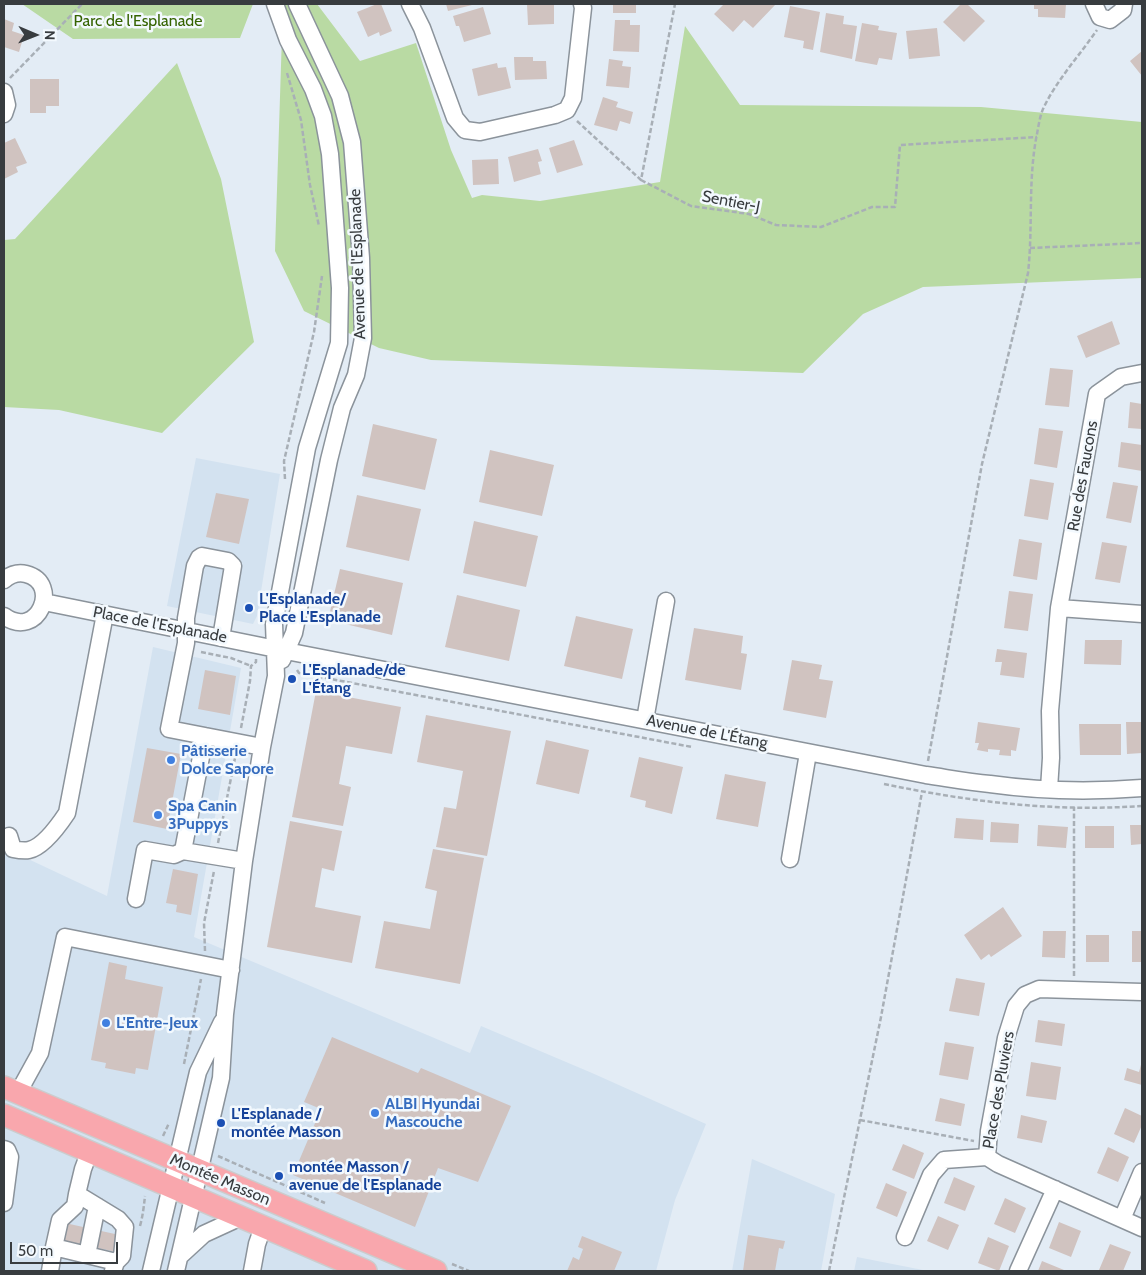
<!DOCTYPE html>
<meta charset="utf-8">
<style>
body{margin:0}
#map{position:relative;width:1146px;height:1275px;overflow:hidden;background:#e3ecf5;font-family:Cabin,sans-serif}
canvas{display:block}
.frame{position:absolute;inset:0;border:5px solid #383c3f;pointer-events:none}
.north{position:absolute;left:10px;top:10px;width:50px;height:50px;-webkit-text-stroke:4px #f3f9fe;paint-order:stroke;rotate:91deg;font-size:14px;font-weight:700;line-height:20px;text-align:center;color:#383c3f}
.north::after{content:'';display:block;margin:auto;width:18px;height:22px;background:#383c3f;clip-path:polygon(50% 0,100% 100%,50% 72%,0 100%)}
.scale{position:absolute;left:10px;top:1242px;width:108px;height:22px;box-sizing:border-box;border:2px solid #383c3f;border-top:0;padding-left:6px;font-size:15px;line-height:18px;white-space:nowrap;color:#383c3f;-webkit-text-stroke:4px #f3f9fe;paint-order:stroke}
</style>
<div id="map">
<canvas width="1146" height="1275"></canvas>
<div class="frame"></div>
<div class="north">N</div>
<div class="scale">50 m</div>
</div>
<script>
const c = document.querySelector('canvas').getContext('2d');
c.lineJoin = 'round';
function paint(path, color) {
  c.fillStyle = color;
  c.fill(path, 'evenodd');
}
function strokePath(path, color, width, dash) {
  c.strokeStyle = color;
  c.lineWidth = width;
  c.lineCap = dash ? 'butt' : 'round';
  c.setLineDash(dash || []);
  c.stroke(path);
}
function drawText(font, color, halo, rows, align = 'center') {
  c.font = font + ' Cabin,sans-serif';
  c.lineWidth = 5;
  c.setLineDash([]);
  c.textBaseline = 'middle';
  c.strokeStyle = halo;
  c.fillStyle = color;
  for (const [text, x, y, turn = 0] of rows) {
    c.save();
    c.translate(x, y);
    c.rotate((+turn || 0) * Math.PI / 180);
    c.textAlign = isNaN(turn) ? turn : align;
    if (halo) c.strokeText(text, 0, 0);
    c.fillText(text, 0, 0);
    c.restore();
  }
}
const built = new Path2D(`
 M196 458 280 474 257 616 253 624 167 606Z
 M153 647 241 668 194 937 470 1053 481 1026 592 1073 706 1124 675 1200 656 1271H4V843L9 850 107 896Z
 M752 1159 835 1194 821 1271H732Z
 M857 1257 928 1271H854Z`);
const green = new Path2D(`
 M22 4H253L240 38 73 39Z
 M283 4H317L360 61 416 43 451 150 472 198 482 195 540 201 660 182 685 26 740 105 981 107 1142 122V278L923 287 863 314 803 373 431 360 379 348 304 311 275 251Z
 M177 63 221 179 254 342 162 433 59 410 4 407V240L15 239Z`);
const building = new Path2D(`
 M377 4H381L392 31 380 36 379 32 368 37 357 12Z
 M446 4H476L448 11Z
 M527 4H554V24L528 25Z
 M613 4H636V13H613Z
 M724 4H776L753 28 744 20 733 32 714 14Z
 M961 4H967L985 21 964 42 943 22Z
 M1034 4H1066L1065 18 1038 17V9H1034Z
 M790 6 820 12 813 50 803 48 804 41 784 37Z
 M483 7 491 34 464 42 459 26H456L453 16Z
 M826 13 844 16 843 24 857 26 852 59 820 52Z
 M4 19 14 23 12 31 24 35 19 52 4 47Z
 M615 20H630V25H640L639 52 613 51Z
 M862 23 879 26 878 30 897 33 892 60 879 58 877 65 855 61Z
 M937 28 940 56 909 59 906 31Z
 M1142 51V76L1130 61Z
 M514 57H533V61H546L547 79 515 80Z
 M609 59 623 61 622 66 631 67 629 88 606 86Z
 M497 63 498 68 506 67 511 88 478 96 472 69Z
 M30 79H59V106H46V113H30Z
 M603 97 618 102 616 107 633 112 630 124 620 121 617 131 594 125Z
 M15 138 27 163 16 167 18 172 4 179V143Z
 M574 140 583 165 557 173 549 148Z
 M538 149 542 161 538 162 541 174 514 182 508 157Z
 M498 159 499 184 473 185 472 160Z
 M1112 321 1120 344 1086 358 1077 336Z
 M1050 368 1073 370 1069 407 1045 405Z
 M1130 402 1142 404V429L1128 428Z
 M373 424 437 439 425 490 362 476Z
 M1039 428 1063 431 1057 468 1034 464Z
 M1121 442 1142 445V471L1118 467Z
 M490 450 554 465 542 516 479 502Z
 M1030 479 1054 483 1048 520 1024 516Z
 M1113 482 1138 486 1131 523 1106 518Z
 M216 493 249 499 239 544 206 537Z
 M357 495 421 509 409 561 346 547Z
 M474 521 538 536 526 587 463 573Z
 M1019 539 1042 543 1037 580 1013 576Z
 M1102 542 1127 546 1120 583 1095 579Z
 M340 569 403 583 392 635 328 620Z
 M1009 591 1033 594 1028 631 1004 628Z
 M457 595 520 610 509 661 445 647Z
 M576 616 633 629 622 679 564 666Z
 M694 628 743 636 741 653 747 654 741 690 685 680Z
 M1085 640H1122L1121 665 1084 664Z
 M997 649 1027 653 1024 678 1000 675 1002 662H995Z
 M792 660 822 665 819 679 833 681 826 718 783 710Z
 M205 670 236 676 230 715 198 709Z
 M316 691 401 707 392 754 346 746 339 784 351 787 343 826 292 817Z
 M426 715 511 731 487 856 436 847 444 807 456 809 463 771 417 762Z
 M978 722 1020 728 1016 751 1011 750V756L999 755 1000 750 988 749V752L977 750 979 743H975Z
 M1126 722H1142V753L1127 754Z
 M1079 724H1121V755H1080Z
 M546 740 589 750 579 794 536 784Z
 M147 748 181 754 167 829 133 822Z
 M639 757 683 767 672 814 645 807 646 801 630 797Z
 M725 774 766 782 758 827 716 819Z
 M956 818 984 820 983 840 954 838Z
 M290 821 342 831 334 871 322 868 315 907 361 916 352 963 267 947Z
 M991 822 1019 824 1018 843 990 842Z
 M1038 825 1068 827 1066 848 1037 846Z
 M1130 825H1142V844L1131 845Z
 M1085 826H1114V848H1085Z
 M433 849 484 858 460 984 375 968 384 921 430 929 437 891 425 888Z
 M173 869 198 874 191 915 176 912 177 905 166 903Z
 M1003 907 1022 936 991 957 989 954 981 960 964 935Z
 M1043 931H1066L1065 958 1042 957Z
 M1132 931H1142V962H1132Z
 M1086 935H1109V962H1086Z
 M109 962 127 966 125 979 163 987 148 1070 136 1068 135 1074 105 1068 106 1063 91 1060Z
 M956 978 985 983 979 1016 949 1011Z
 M1038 1020 1065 1024 1062 1046 1035 1042Z
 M332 1037 418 1073 421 1068 511 1106 478 1182 438 1168 415 1227 293 1175 321 1109 304 1102Z
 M945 1042 974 1047 968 1080 939 1075Z
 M1142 1061V1085L1124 1080 1127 1068 1139 1072Z
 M1031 1062 1061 1067 1056 1100 1026 1096Z
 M940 1098 965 1104 961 1126 935 1121Z
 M1125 1108 1142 1116V1125L1134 1143 1114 1134Z
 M1021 1115 1047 1121 1042 1143 1017 1138Z
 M903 1144 924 1153 914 1179 892 1170Z
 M1108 1147 1129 1157 1118 1182 1097 1173Z
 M954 1177 975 1186 965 1211 944 1203Z
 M886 1183 907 1192 897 1217 876 1208Z
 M1005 1198 1026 1208 1015 1233 994 1224Z
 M938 1216 959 1225 948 1250 927 1241Z
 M1059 1222 1081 1231 1071 1257 1049 1248Z
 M65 1223 124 1236 121 1253 61 1240Z
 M748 1235 785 1241 783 1249 779 1248 775 1271H743Z
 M582 1236 622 1252 614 1271H567L573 1257 579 1260 583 1249 578 1247Z
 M988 1237 1009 1246 999 1271 978 1263Z
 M1110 1244 1131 1252 1123 1271H1103L1099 1270Z
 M1042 1261 1064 1270 1063 1271H1038Z`);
const path = new Path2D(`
 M287 73 301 120 310 185 319 226
 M10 78 82 4
 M577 121 641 180 675 4
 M641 180 691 206 749 214 776 225 821 227 872 207H895L900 145 1037 137
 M1030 248 1142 243
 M285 479 284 461 314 332 322 276
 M201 652 231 658 251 666
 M297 670 299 673 692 747
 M241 728 250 681 251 666 256 662V659
 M928 761 982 464 1028 273C1033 228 1028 184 1036 139 1038 130 1039 119 1043 109 1056 81 1079 56 1097 30
 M884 784C972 802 1052 812 1142 806
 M218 843 235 758
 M205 951 204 923 214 871
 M1074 976V807
 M184 1064 201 979
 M860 1120 974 1141
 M163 1136 169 1123
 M218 1156 325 1203
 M140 1226C143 1215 144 1205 145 1196
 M452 1264 469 1271
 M829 1271 881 1017 922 792`);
const minor = new Path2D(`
 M410 4 422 28 455 118 465 130 480 132 555 115 567 110 573 98 583 8 582 4
 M1094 4 1100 17 1110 20 1123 10 1124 4
 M4 92 7 105 4 114
 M4 580C10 575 18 572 26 574 62 583 38 641 4 616
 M44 602 286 651 926 775C947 778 968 782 990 784 1040 791 1092 792 1142 788
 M1059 608 1142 614
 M282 660 294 633 329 460 342 408 356 375 363 338 361 258 352 142 340 96 297 4
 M645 720 666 601
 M205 736 169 729 186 643V618L195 566 199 558 202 556 228 561 233 566 221 638
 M1049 789 1051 758 1050 711 1059 608 1097 394 1121 377 1142 373
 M9 836 13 849C18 850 24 851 29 850 43 847 59 825 67 813L105 614
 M790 859 808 753
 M244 861 183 851 205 736 262 747
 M136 899 145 850 174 855 183 851
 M18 1093 40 1053 65 937 231 970
 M4 1149 7 1150 10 1157 4 1203
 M89 1153 83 1169 77 1194 118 1219 125 1227 122 1256 116 1262 113 1271
 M987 1157 989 1131 1006 1038 1016 1006 1025 995 1039 989 1142 992
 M77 1194 75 1206 60 1220 54 1247 116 1262
 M1122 1219 1142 1172
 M905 1237 931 1175 944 1160 987 1157 998 1164 1142 1228
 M87 1255 97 1206
 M180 1256 204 1234 241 1217
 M50 1271 54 1247
 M151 1271 198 1072 222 1022
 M176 1271 221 1078 225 1014 244 861 262 747 276 676 274 624 307 448 339 343 340 288 330 154 323 116 313 89 288 40 275 4
 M252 1271 257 1244 263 1227
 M1018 1271 1055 1189`);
const major = new Path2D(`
 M4 1087 436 1271
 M4 1115 366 1271`);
const markers = [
 [249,608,5,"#1a4fb4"],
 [292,679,5,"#1a4fb4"],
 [171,760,5,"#3f7fe0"],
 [158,815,5,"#3f7fe0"],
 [106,1023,5,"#3f7fe0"],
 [375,1113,5,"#3f7fe0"],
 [221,1123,5,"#1a4fb4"],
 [279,1176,5,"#1a4fb4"]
];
const parkNames = [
 ["Parc de l'Esplanade",138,21]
];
const streetNames = [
 ["Sentier-J",731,202,11],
 ["Avenue de l'Esplanade",358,264,-92],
 ["Rue des Faucons",1083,476,-80],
 ["Place de l'Esplanade",160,625,11],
 ["Avenue de L'Étang",707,732,11],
 ["Place des Pluviers",999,1090,-80],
 ["Montée Masson",220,1180,23]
];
const transitNames = [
 ["L'Esplanade/",259,599],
 ["Place L'Esplanade",259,617],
 ["L'Esplanade/de",302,670],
 ["L'Étang",302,688],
 ["L'Esplanade /",231,1114],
 ["montée Masson",231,1132],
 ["montée Masson /",289,1167],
 ["avenue de l'Esplanade",289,1185]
];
const shopNames = [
 ["Pâtisserie",181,751],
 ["Dolce Sapore",181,769],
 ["Spa Canin",168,806],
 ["3Puppys",168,824],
 ["L'Entre-Jeux",116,1023],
 ["ALBI Hyundai",385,1104],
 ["Mascouche",385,1122]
];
paint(built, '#d3e2f0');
paint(green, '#b9daa3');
paint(building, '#d0c3c0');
strokePath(minor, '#8b939b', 19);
strokePath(major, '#cbcccd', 24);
strokePath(path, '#a8afb6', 2.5, [5, 2.5]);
strokePath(minor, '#fff', 16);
strokePath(major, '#f9a7ad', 21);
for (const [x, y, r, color] of markers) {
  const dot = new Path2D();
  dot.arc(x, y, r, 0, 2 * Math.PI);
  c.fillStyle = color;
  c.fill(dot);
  strokePath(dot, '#f3f9fe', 2);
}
drawText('16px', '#356300', '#f3f9fe', parkNames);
drawText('16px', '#383c3f', '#f3f9fe', streetNames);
drawText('bold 16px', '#164399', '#f3f9fe', transitNames, 'left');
drawText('bold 16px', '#366cbe', '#f3f9fe', shopNames, 'left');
</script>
